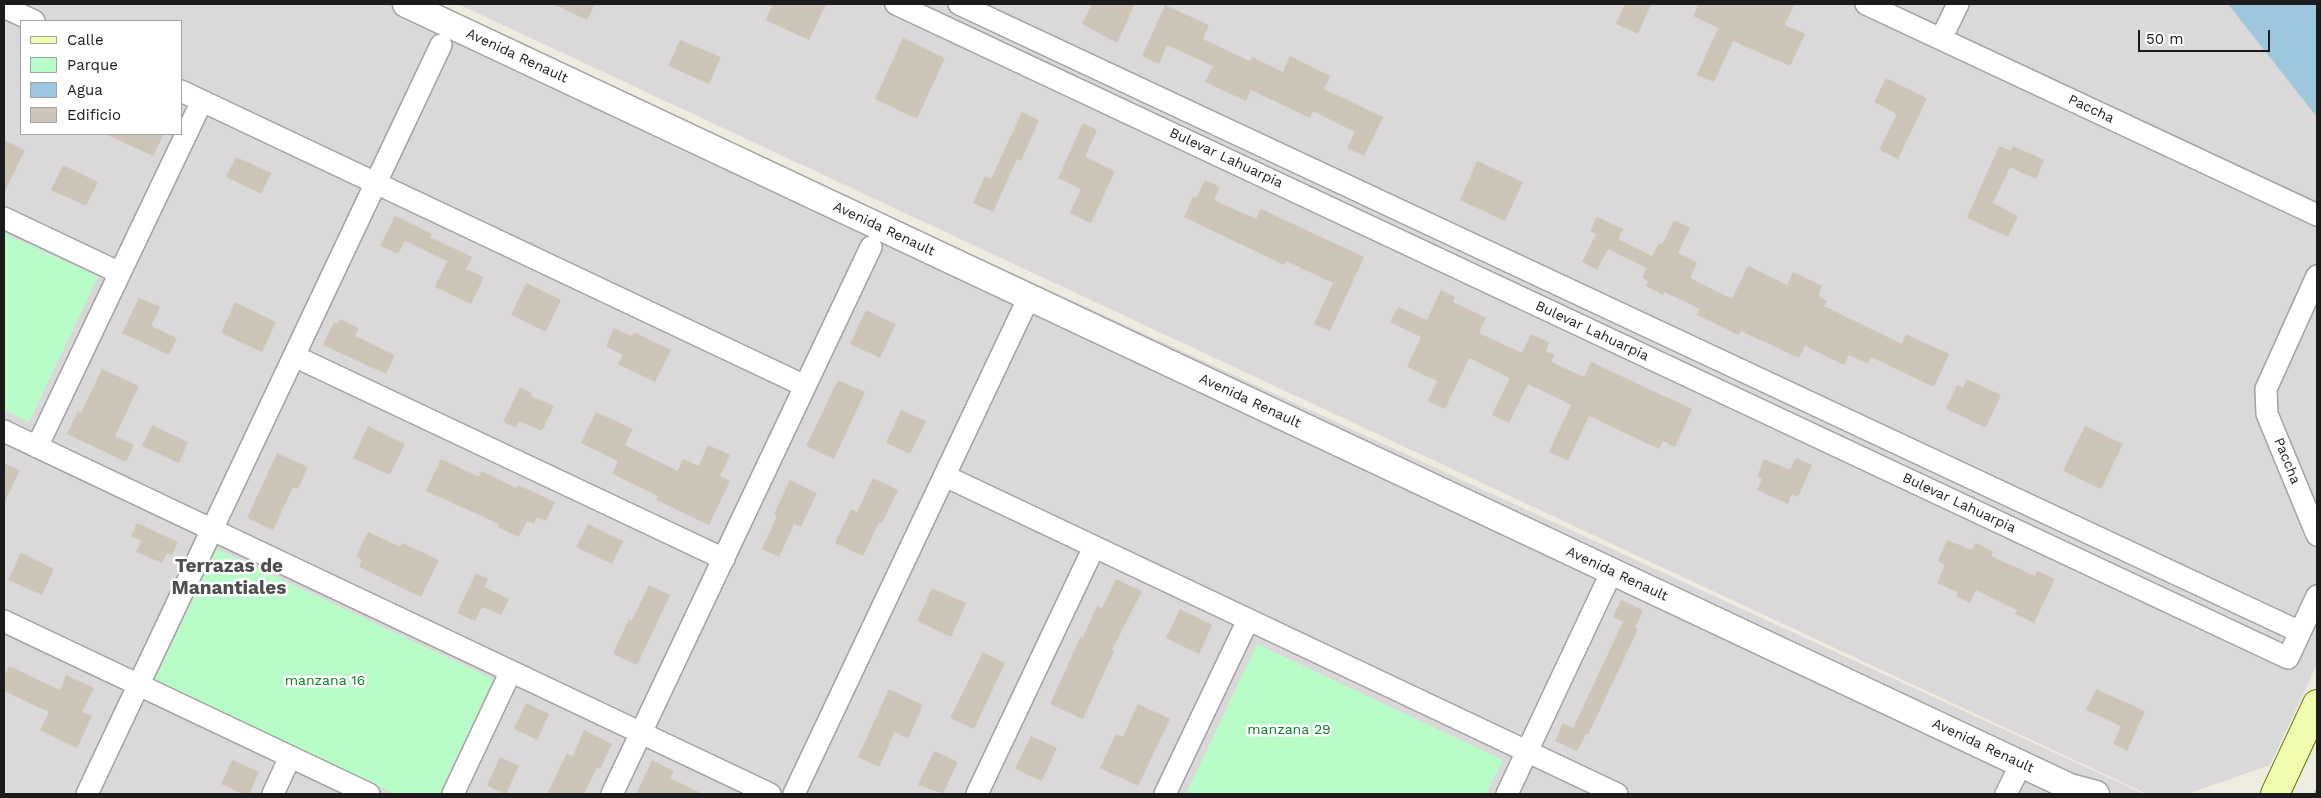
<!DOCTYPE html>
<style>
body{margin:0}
#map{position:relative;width:2321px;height:798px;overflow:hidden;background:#eeebe0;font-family:"Work Sans",sans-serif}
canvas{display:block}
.frame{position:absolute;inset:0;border:5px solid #1b1b1b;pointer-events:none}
.legend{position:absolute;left:20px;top:20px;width:162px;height:115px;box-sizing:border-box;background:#fff;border:1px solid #a4a4a4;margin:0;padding:6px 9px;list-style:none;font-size:15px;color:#1b1b1b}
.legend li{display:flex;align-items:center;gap:10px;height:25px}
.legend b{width:25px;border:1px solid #a4a4a4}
.scale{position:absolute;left:2138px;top:30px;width:132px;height:22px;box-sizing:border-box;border:2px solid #1b1b1b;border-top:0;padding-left:6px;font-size:15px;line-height:18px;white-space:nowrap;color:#1b1b1b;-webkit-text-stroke:4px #fff;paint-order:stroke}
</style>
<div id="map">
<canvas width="2321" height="798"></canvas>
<div class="frame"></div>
<ul class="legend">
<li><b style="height:6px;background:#eefdae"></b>Calle</li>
<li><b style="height:14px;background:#b8fdc8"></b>Parque</li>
<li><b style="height:14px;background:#9dc6df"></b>Agua</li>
<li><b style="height:14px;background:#cec5b9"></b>Edificio</li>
</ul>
<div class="scale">50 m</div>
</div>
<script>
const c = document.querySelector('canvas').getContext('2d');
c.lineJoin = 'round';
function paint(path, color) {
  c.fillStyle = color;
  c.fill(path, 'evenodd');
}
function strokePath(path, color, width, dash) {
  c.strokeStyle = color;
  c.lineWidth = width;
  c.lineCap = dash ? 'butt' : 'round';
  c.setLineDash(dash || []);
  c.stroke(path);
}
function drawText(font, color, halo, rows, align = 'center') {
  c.font = font + ' "Work Sans",sans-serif';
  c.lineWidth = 5;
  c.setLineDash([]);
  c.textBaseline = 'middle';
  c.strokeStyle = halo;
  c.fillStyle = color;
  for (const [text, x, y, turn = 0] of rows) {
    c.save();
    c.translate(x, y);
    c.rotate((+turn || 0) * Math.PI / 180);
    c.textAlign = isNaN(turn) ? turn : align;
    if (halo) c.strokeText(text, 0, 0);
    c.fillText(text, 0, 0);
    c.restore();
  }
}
const residential = new Path2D(`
 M4 4H428L2144 794H4ZM21 21H181V134H21Z
 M458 4H2317V664L2270 765 2187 794H2147Z`);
const park = new Path2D(`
 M4 233 98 277 29 422 4 410Z
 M217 549 493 679 439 794H394L154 681Z
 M1257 644 1503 760 1486 794H1186Z`);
const water = new Path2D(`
 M2228 4H2317V117Z`);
const stream = new Path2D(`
 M2316 794 2317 792`);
const building = new Path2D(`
 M553 4H595L587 20Z
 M773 4H826L809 40 766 20Z
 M1092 4H1135L1117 43 1082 24Z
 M1625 4H1651L1638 34 1616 24Z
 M1699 4H1794L1785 25 1805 34 1790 66 1733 41 1714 82 1697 75 1718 28 1693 16Z
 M1165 5 1209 25 1203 39 1250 61 1252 57 1283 72 1290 56 1330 76 1324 89 1383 117 1364 156 1347 148 1355 132 1313 111 1310 118 1251 90 1246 101 1205 82 1213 66 1167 45 1159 64 1142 56Z
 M903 38 945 58 917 119 875 99Z
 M680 40 721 57 709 84 668 66Z
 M1886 78 1927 98 1898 159 1879 150 1897 114 1874 102Z
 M1022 112 1039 120 1021 161 1017 159 993 212 973 203 985 176 991 179Z
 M1083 123 1097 130 1085 157 1115 171 1091 223 1070 213 1081 189 1058 178Z
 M105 134H164L153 156Z
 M4 140 25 150 4 193Z
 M1999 146 2011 151 2013 146 2044 160 2036 179 2010 167 1993 203 2018 216 2008 237 1967 218Z
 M236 157 271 173 261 194 226 177Z
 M1477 161 1523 182 1505 221 1460 200Z
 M63 165 98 182 86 206 51 190Z
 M1205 180 1220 187 1214 200 1256 219 1261 209 1364 257 1330 331 1314 324 1333 283 1286 261 1284 265 1184 217 1193 197 1196 198Z
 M395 216 432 234 430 237 472 257 466 269 484 277 471 304 435 287 447 261 405 241 398 254 380 246Z
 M1597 217 1623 229 1618 239 1652 256 1659 243 1662 245 1674 220 1690 228 1678 253 1697 262 1690 278 1732 299 1748 266 1787 285 1793 272 1822 286 1818 296 1827 301 1824 306 1902 344 1906 334 1949 354 1934 387 1871 357 1868 364 1849 355 1844 365 1805 346 1799 358 1741 331 1739 335 1697 315 1700 309 1664 292 1663 295 1646 286 1648 281 1642 278 1647 268 1608 249 1597 270 1582 262 1596 234 1590 231Z
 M526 283 561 300 546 332 511 315Z
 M1441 290 1455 297 1453 302 1486 318 1479 333 1522 353 1531 334 1549 342 1546 351 1555 355 1551 362 1584 377 1591 362 1692 409 1675 447 1663 441 1659 449 1589 416 1568 461 1549 452 1571 405 1528 384 1509 423 1492 415 1510 378 1469 358 1445 409 1428 401 1437 381 1407 367 1421 337 1390 322 1398 307 1427 320Z
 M139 298 160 307 151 326 177 338 169 355 122 333Z
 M235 302 276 322 262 352 221 333Z
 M866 310 896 324 880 358 850 344Z
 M340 319 359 328 355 336 395 355 386 374 323 345 334 322 338 324Z
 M614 328 632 336 634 332 671 350 655 382 618 364 623 355 606 347Z
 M102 369 139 386 115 436 134 445 126 462 67 434 78 411 81 413Z
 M1966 379 2001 395 1986 428 1946 409 1957 385 1963 388Z
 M838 380 865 392 834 459 806 446Z
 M520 387 532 393 531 396 554 406 542 431 519 421 516 428 503 422Z
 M901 410 926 421 910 454 886 443Z
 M596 412 633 429 625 445 678 471 683 459 699 466 708 445 730 455 720 476 730 481 709 525 656 500 658 496 612 474 618 461 581 443Z
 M152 425 188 442 179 463 142 446Z
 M368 426 405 444 390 475 353 458Z
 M2085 426 2123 444 2101 489 2063 471Z
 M277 453 308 467 298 489 293 487 273 530 247 518Z
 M1796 458 1812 465 1798 497 1792 494 1788 504 1757 490 1762 479 1757 477 1764 459 1790 470Z
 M441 459 479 477 481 471 516 488 518 485 555 502 546 521 537 517 534 524 527 521 519 537 498 527 499 524 426 491Z
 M4 463 20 470 4 504Z
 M873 478 898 490 882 524 879 522 863 556 835 543 851 509 857 512Z
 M790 480 817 493 801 527 794 524 779 557 762 549 777 516 774 514Z
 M137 523 178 542 172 555 167 553 162 563 136 552 141 541 131 536Z
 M588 524 623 541 612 564 576 547Z
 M368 532 400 547 402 543 439 560 421 597 359 567 362 560 356 557Z
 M1947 540 1972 550 1975 543 1993 551 1991 556 2035 576 2037 571 2055 579 2034 623 2015 614 2017 610 1976 590 1970 603 1956 596 1958 592 1937 583 1945 565 1938 561Z
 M21 553 54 569 42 595 8 580Z
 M476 573 488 579 484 587 509 599 501 615 482 607 475 621 457 613Z
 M1116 579 1142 591 1112 650 1114 651 1083 719 1050 704 1081 636 1083 637 1097 606 1102 608Z
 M649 585 670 595 637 665 613 654 629 619 632 620Z
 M932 588 966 603 951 637 917 621Z
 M1621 600 1643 610 1635 628 1638 629 1588 735 1586 734 1577 751 1555 741 1563 723 1573 728 1623 622 1613 617Z
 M1180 609 1212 625 1199 654 1166 638Z
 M983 652 1005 663 974 729 950 718Z
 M9 666 60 690 66 675 94 688 82 712 92 716 77 748 40 730 49 712 4 691V677Z
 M889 689 923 705 908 739 895 732 879 767 858 757Z
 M2096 689 2145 711 2127 751 2113 744 2121 726 2086 710Z
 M526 703 549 714 537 740 514 729Z
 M1138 704 1170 719 1138 786 1100 768 1116 734 1123 737Z
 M584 730 612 744 600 769 597 767 584 794H547L567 753 573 756Z
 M1031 736 1057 748 1042 781 1015 769Z
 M934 751 958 762 943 794 918 785Z
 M500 757 519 766 506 794 487 786Z
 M232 760 259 772 249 794H243L221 784Z
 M652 760 674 771 670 778 703 794H636Z`);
const minor = new Path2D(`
 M896 4 2288 658 2317 596
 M959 4 2300 632
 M1866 4 2317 215
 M4 7 34 21
 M1941 39 1958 4
 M181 91 805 386
 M4 218 120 273
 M2317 276 2266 389 2267 414 2317 535
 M294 356 724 559
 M4 431 770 794
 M37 447 202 101
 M945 476 1617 794
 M4 621 369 794
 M87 794 441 45
 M273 794 290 757
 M453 794 511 671
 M612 794 871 247
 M794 794 1029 297
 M977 794 1094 547
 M1165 794 1248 620
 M1507 794 1612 571
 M2006 794 2021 764`);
const tertiary = new Path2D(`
 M406 4 2070 787 2096 794`);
const secondary = new Path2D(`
 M2275 794 2317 704`);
const streetNames = [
 ["Avenida Renault",517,56,25],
 ["Paccha",2091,109,25],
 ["Bulevar Lahuarpia",1226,158,25],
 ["Avenida Renault",884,229,25],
 ["Bulevar Lahuarpia",1592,331,25],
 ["Avenida Renault",1250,401,25],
 ["Paccha",2287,461,68],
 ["Bulevar Lahuarpia",1959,503,25],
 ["Avenida Renault",1617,574,25],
 ["Avenida Renault",1983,746,25]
];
const parkNames = [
 ["manzana 16",325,681],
 ["manzana 29",1289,730]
];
const districtNames = [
 ["Terrazas de",229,566],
 ["Manantiales",229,588]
];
paint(residential, '#dad8d8');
paint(park, '#b8fdc8');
paint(water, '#9dc6df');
strokePath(stream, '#9dc6df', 5);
paint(building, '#cec5b9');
strokePath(minor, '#a2a2a2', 24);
strokePath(tertiary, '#a2a2a2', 29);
strokePath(secondary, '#577500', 30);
strokePath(minor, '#fff', 21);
strokePath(tertiary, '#fff', 26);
strokePath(secondary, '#eefdae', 28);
drawText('14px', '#1b1b1b', '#fff', streetNames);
drawText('14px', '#047f20', '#fff', parkNames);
drawText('bold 19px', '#4e4e4e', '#fff', districtNames);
</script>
